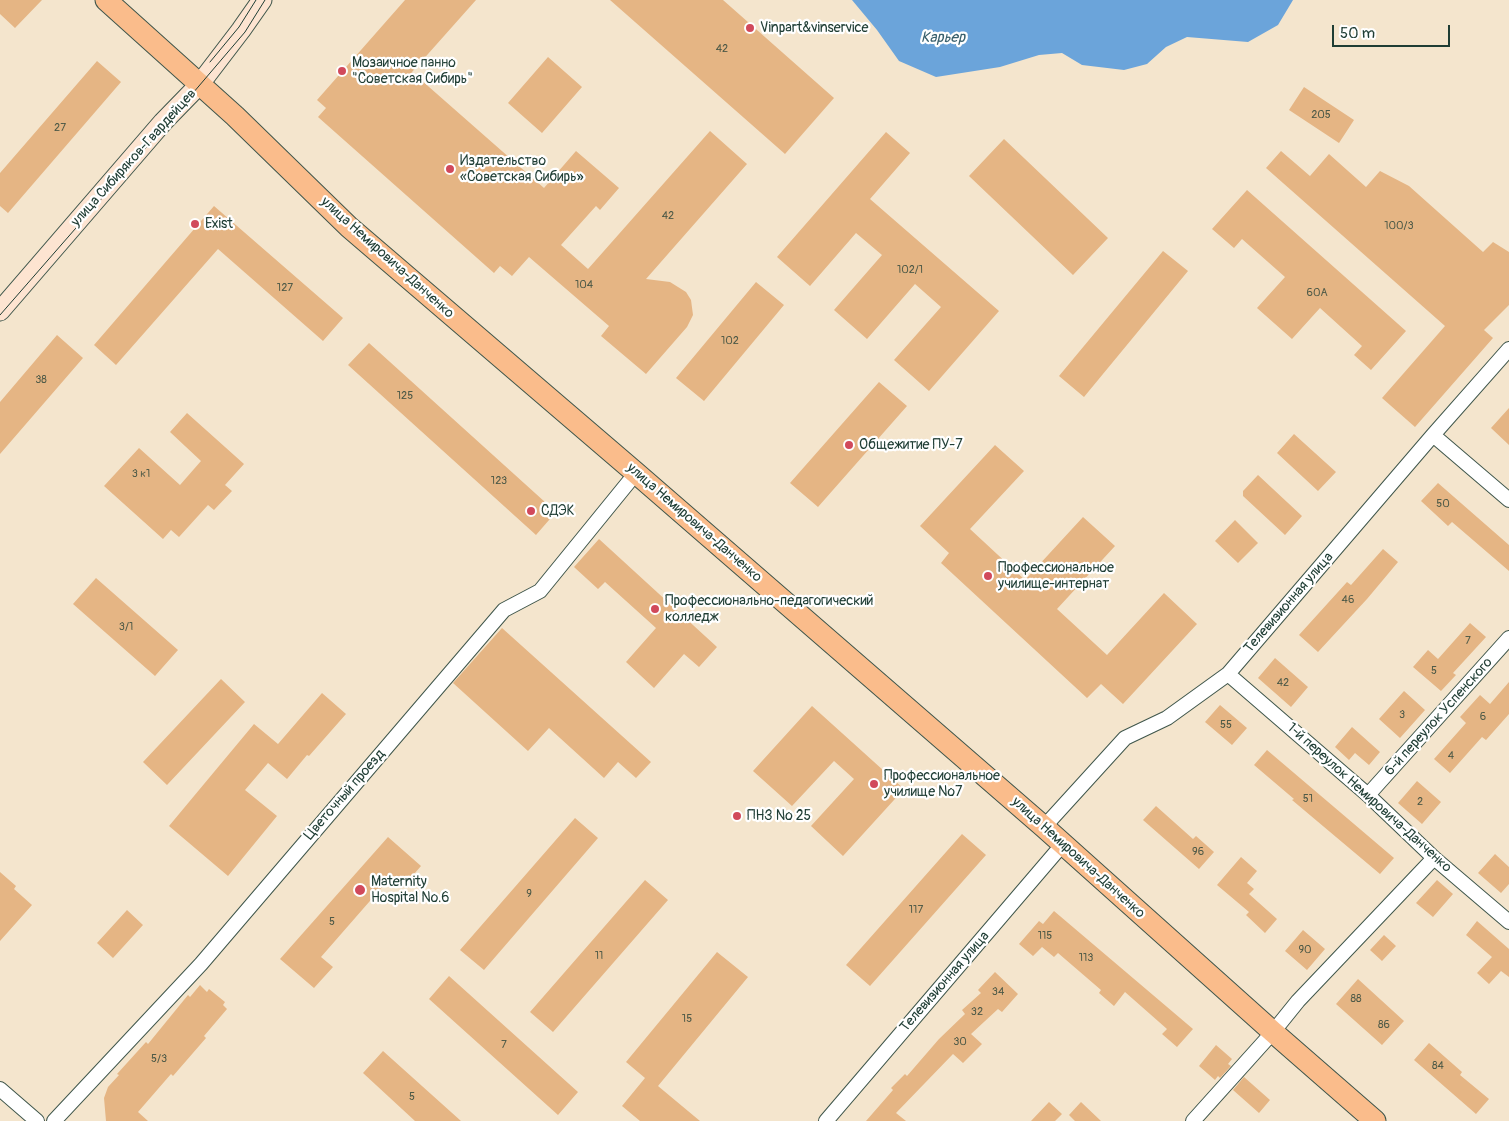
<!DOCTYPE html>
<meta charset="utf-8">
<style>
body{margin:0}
#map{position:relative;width:1509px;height:1121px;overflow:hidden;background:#f4e5cd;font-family:Pangolin,sans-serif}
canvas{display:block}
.scale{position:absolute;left:1332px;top:25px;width:118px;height:22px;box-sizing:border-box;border:2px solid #1f3d34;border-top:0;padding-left:6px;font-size:15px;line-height:18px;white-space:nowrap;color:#1f3d34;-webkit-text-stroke:4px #fff;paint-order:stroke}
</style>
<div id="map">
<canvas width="1509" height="1121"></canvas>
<div class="scale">50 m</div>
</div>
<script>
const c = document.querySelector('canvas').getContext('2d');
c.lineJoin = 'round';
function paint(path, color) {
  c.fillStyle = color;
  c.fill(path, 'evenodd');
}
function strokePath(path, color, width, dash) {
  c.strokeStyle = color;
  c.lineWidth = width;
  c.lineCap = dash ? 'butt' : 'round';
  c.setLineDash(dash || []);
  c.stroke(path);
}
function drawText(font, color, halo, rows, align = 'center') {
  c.font = font + ' Pangolin,sans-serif';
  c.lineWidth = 4.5;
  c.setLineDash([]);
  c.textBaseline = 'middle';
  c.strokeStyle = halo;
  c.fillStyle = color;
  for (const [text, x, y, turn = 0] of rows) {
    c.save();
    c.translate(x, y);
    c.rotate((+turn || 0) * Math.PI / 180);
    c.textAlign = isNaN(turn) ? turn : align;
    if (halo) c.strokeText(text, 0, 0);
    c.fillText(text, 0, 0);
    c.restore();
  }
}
const water = new Path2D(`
 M852 0H1293L1278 25 1248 42 1187 37 1166 47 1147 64 1124 70 1082 65 1062 53 1039 55 1000 67 936 77 899 61 877 30Z`);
const building = new Path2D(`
 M0 0H42L15 28 0 14Z
 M405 0H476L412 72 544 188 576 151 619 188 600 210 596 206 561 245 588 269 710 131 747 164 646 279 670 282 686 292 691 300 693 315 687 327 646 374 601 336 609 326 529 257 512 276 500 266 494 273 318 117 326 108 317 100Z
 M610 0H723L834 98 785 154Z
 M548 57 582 87 542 133 508 103Z
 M97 61 121 82 8 213 0 206V173Z
 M1304 87 1354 120 1339 143 1289 110Z
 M886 132 910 153 870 199 999 311 929 391 894 360 941 307 915 284 867 339 834 310 882 255 856 233 810 286 777 257Z
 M1004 139 1108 238 1073 275 969 176Z
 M1281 151 1310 176 1329 154 1366 187 1380 171 1409 186 1483 252 1493 242 1509 252V305L1484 330 1493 338 1415 427 1382 398 1445 326 1266 168Z
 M1247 190 1406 331 1371 370 1354 355 1362 346 1320 308 1292 339 1257 308 1285 277 1242 239 1234 248 1212 229Z
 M214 206 343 318 323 341 218 249 116 365 94 345Z
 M1163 251 1188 271 1084 397 1059 376Z
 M756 282 784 305 704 401 676 378Z
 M57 335 83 358 0 454V402Z
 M369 343 556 512 536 535 348 365Z
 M879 382 907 406 818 507 790 483Z
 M1509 408V445L1491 428Z
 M187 413 244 464 225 485 232 491 214 510 208 505 179 537 171 530 163 539 104 486 139 448 180 485 201 461 170 432Z
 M1294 434 1336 472 1318 491 1277 453Z
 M995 445 1024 471 970 529 1025 580 1083 517 1115 546 1057 609 1107 655 1164 593 1197 624 1123 704 1101 684 1087 698 941 563 949 553 920 526Z
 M1258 475 1302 516 1285 535 1243 496V491Z
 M1438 483 1509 545V571L1452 522 1448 526 1421 501Z
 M1235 520 1258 543 1238 563 1215 541Z
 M599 539 717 647 699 667 684 654 654 688 626 662 656 628 605 582 598 589 574 567Z
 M1383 549 1398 562 1367 599 1318 652 1299 635 1347 582 1351 585Z
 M96 578 178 650 155 676 73 604Z
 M1470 623 1486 637 1453 673 1456 675 1441 691 1413 667 1428 650 1438 659Z
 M502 628 651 762 636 778 618 762 604 778 549 728 528 751 453 683Z
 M1275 658 1308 687 1291 707 1258 678Z
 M221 679 245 702 167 785 143 762Z
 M1509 682V714L1486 740 1482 737 1450 773 1434 759 1466 723 1460 717 1480 695 1490 704Z
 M1404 691 1425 710 1400 738 1379 719Z
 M322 693 346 714 309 756 307 755 287 779 268 763 245 790 277 816 228 876 169 826 254 724 278 744Z
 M1220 705 1247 728 1232 745 1205 722Z
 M812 706 904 789 843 856 811 826 854 779 834 761 792 806 753 771Z
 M1352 727 1380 752 1369 765 1355 753 1349 760 1335 747Z
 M1267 750 1394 858 1380 874 1292 800 1294 799 1254 765Z
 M1417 781 1441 802 1422 824 1398 803Z
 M1156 806 1193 839 1196 836 1214 852 1199 869 1143 820Z
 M575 818 598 838 484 970 460 950Z
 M962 834 986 855 870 986 846 965Z
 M388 837 421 866 402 888 390 878 321 957 333 967 314 988 280 959Z
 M1495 854 1509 867V884L1501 893 1478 873Z
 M1241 857 1257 871 1247 883 1254 889 1249 894 1277 919 1265 933 1246 915 1249 912 1217 885Z
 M0 872 16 886 14 889 32 905 0 941Z
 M645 880 668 900 553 1032 530 1012Z
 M1437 880 1453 894 1433 917 1416 903Z
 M127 910 143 925 113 958 97 943Z
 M1054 911 1193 1029 1177 1047 1162 1034 1167 1029 1125 992 1114 1006 1099 993 1101 990 1058 953 1054 957 1042 947 1033 956 1019 944 1039 921 1043 924Z
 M1477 921 1509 949V977L1501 971 1489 984 1477 973 1492 957 1466 935Z
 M1303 930 1325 949 1307 970 1285 951Z
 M1384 935 1396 946 1382 961 1370 950Z
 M717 952 748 977 658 1086 700 1121H640L622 1106 645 1078 626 1062Z
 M995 972 1018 994 1002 1012 998 1009 971 1034 982 1044 963 1063 953 1054 896 1113 906 1121H866L893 1090 891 1088 905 1074 907 1076 939 1039 965 1014 962 1010 981 993 978 990Z
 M449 976 578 1092 558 1115 429 999Z
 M1358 979 1404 1021 1382 1045 1336 1004Z
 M200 985 207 992 209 989 225 1002 223 1005 227 1009 204 1036 206 1038 173 1076 171 1074 138 1112 148 1121H106L104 1098 108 1087 119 1075 117 1074 146 1042 148 1044 188 995 190 997Z
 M1429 1043 1462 1072 1460 1075 1489 1099 1476 1114 1414 1060Z
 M1216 1045 1232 1059 1228 1064 1231 1066 1220 1078 1218 1076 1215 1080 1199 1066Z
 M383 1051 461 1121H415L363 1073Z
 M1244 1077 1270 1100 1259 1113 1233 1090Z
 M1049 1102 1062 1114 1055 1121H1031Z
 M1081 1102 1101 1121H1075L1069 1115Z`);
const street = new Path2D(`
 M1433 435 1509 500
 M1228 674 1368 795 1434 858 1509 922
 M1368 795 1509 638
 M1044 827 1125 738 1167 718 1228 674 1433 435 1509 349
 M0 1089 37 1121
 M54 1121 201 964 504 610 540 591 636 473
 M826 1121 1063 844
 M1193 1121 1273 1032 1298 1001 1434 858`);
const secondary = new Path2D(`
 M0 311 163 122 199 85 241 30 262 0`);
const primary = new Path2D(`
 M106 0 235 116 349 227 636 473 1044 827 1273 1032 1375 1121`);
const tram = new Path2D(`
 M210 62 239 27 256 0
 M0 315 158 134 245 32 265 0`);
const markers = [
 [750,28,5,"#d1495b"],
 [342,71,5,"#d1495b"],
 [450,169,5,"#d1495b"],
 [195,224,5,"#d1495b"],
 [849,445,5,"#d1495b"],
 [531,511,5,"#d1495b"],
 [988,576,5,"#d1495b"],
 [655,609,5,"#d1495b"],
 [874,784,5,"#d1495b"],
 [737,816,5,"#d1495b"],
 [360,890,6,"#d1495b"]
];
const numberNames = [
 ["42",722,49],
 ["205",1321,115],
 ["27",60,128],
 ["42",668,216],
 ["100/3",1399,226],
 ["102/1",910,270],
 ["104",584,285],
 ["127",285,288],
 ["60А",1317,293],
 ["102",730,341],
 ["38",41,380],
 ["125",405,396],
 ["3 к1",141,474],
 ["123",499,481],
 ["50",1443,504],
 ["46",1348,600],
 ["3/1",126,627],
 ["7",1468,641],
 ["5",1434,671],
 ["42",1283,683],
 ["3",1402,715],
 ["6",1483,717],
 ["55",1226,725],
 ["4",1451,756],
 ["51",1308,799],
 ["2",1420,802],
 ["96",1198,852],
 ["9",529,894],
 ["117",916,910],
 ["5",332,922],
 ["115",1045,936],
 ["90",1305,950],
 ["11",599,956],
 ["113",1086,958],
 ["34",998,992],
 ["88",1356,999],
 ["32",977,1012],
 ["15",687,1019],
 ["86",1384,1025],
 ["30",960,1042],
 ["7",504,1045],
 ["5/3",159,1059],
 ["84",1438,1066],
 ["5",412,1097]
];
const poiNames = [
 ["Vinpart&vinservice",760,28],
 ["Мозаичное панно",352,63],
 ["\"Советская Сибирь\"",352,79],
 ["Издательство",460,161],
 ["«Советская Сибирь»",460,177],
 ["Exist",205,224],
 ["Общежитие ПУ-7",859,445],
 ["СДЭК",541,511],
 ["Профессиональное",998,568],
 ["училище-интернат",998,584],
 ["Профессионально-педагогический",665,601],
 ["колледж",665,617],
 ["Профессиональное",884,776],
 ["училище №7",884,792],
 ["ПНЗ № 25",747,816],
 ["Maternity",371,882],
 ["Hospital No.6",371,898]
];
const streetNames = [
 ["улица Сибиряков-Гвардейцев",134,158,-48],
 ["улица Немировича-Данченко",387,258,42],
 ["улица Немировича-Данченко",694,523,41],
 ["Телевизионная улица",1289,603,-49],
 ["6-й переулок Успенского",1439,717,-48],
 ["Цветочный проезд",345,795,-49],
 ["1-й переулок Немировича-Данченко",1369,798,42],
 ["улица Немировича-Данченко",1078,858,42],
 ["Телевизионная улица",945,982,-49]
];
const waterNames = [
 ["Карьер",943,38]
];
paint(water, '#6ba4da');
paint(building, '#e5b584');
strokePath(street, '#3f564b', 16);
strokePath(secondary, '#3f564b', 21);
strokePath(primary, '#3f564b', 23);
strokePath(street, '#fff', 14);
strokePath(secondary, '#fde4d1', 19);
strokePath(primary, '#fabc8b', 21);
strokePath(tram, '#1f3d34', 1);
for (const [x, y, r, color] of markers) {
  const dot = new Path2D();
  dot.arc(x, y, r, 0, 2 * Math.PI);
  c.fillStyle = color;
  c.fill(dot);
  strokePath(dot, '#fff', 2);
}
drawText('11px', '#505b48', null, numberNames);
drawText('14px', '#1f3d34', '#fff', poiNames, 'left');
drawText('14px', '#1f3d34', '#fff', streetNames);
drawText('italic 15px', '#3a616e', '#fff', waterNames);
</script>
